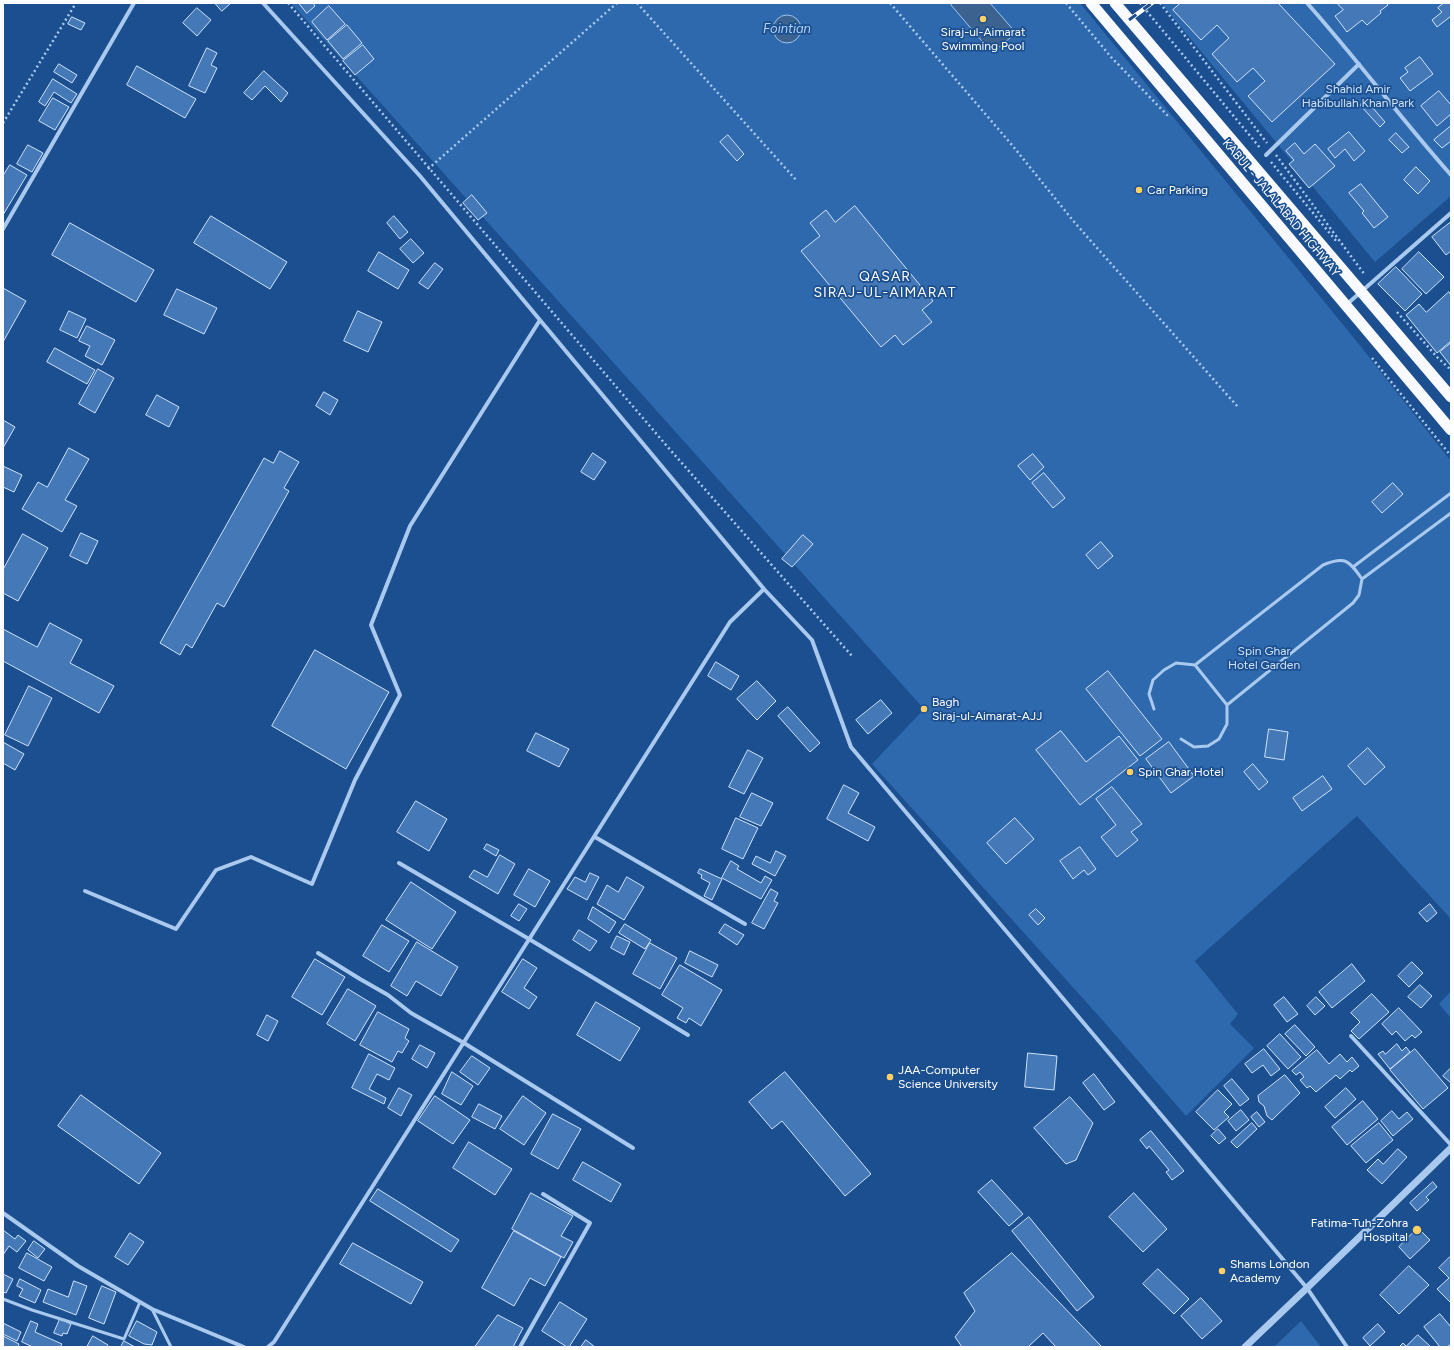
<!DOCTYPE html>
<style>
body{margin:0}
#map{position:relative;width:1454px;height:1350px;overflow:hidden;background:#1b4f8f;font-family:Figtree,sans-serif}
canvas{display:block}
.frame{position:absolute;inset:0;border:4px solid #fff;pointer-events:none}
</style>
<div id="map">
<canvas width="1454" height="1350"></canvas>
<div class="frame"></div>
</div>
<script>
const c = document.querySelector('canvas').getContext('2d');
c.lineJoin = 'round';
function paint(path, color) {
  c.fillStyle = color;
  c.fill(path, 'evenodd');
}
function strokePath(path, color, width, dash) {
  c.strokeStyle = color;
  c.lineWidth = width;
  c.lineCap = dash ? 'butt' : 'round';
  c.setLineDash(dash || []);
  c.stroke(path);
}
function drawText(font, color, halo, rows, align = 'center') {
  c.font = font + ' Figtree,sans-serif';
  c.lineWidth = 3.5;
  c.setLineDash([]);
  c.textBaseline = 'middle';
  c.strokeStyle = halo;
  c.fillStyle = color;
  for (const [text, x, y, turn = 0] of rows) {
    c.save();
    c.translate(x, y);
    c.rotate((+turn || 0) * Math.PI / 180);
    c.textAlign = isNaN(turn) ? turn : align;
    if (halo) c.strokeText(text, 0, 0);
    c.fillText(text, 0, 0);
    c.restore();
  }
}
const green = new Path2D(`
 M291 3H1080L1354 338 1451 461V919L1357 816 1195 961 1238 1014 1230 1024 1254 1048 1186 1116 1105 1023 872 764 924 709Z
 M1161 3H1451V196L1375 262Z
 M1451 991V1018L1439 1004Z
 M1301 1321 1321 1347H1274Z`);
const water = new Path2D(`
 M953 3H990L1016 33 992 53 951 5Z
 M773 29a14 14 0 1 1 28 0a14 14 0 1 1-28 0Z`);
const building = new Path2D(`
 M215 3H231L222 11Z
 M299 3H313L315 6 307 13Z
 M1181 3H1278L1335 64 1272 122 1248 96 1265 81 1253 68 1237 82 1212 54 1229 38 1217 25 1201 40 1173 10Z
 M1337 3H1387L1388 5 1380 11 1381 13 1367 25 1362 20 1347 32 1335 16 1343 10Z
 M1444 3H1451V16L1437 27 1432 20 1442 12 1438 8Z
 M329 6 345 24 327 40 312 22Z
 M197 8 211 20 197 36 183 23Z
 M72 17 85 23 81 30 68 24Z
 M347 25 362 43 343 59 328 41Z
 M363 45 374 59 355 75 343 61Z
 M207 48 217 53 211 65 217 68 205 93 189 86Z
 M1420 57 1433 74 1410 91 1400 78 1408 72 1405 68Z
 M59 64 77 75 72 83 54 72Z
 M137 66 196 99 185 118 127 85Z
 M264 71 288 93 281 102 265 86 252 100 244 93Z
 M53 79 77 94 71 103 54 92 45 106 39 102Z
 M1439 91 1451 105V114L1437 126 1421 106Z
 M53 98 69 107 55 130 39 121Z
 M1366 100 1385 122 1380 127 1360 105Z
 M1451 126V141L1442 148 1434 140Z
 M1349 132 1365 151 1354 161 1345 149 1335 158 1328 149Z
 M1396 133 1409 147 1402 153 1389 140Z
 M728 135 744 154 737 161 720 142Z
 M1295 143 1304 154 1315 144 1335 166 1309 188 1289 164 1294 160 1286 151Z
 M28 145 43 153 32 172 17 164Z
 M10 165 27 175 3 215V176Z
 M1416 167 1430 181 1418 194 1404 180Z
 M1361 184 1388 217 1374 228 1362 213 1364 211 1349 193Z
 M472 195 487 213 478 220 463 203Z
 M855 206 933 301 922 310 932 322 903 345 895 335 881 347 801 251 820 236 810 223 826 210 835 222Z
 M211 216 287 262 270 289 194 243Z
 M394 216 408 232 400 239 387 223Z
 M1451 222V251L1446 255 1432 237Z
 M70 223 154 270 136 302 52 255Z
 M411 239 424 253 413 263 400 249Z
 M379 252 409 270 398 289 368 271Z
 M1419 252 1444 277 1426 294 1402 269Z
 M435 263 443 269 428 289 419 283Z
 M1396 267 1422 294 1405 311 1378 284Z
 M3 288 26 301 3 342Z
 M177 289 217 308 204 334 164 315Z
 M1449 292 1451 295V341L1437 353 1406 315 1419 304 1426 312Z
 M69 311 86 319 77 338 60 330Z
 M358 311 382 322 368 352 344 341Z
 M87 326 115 340 102 365 85 356 90 346 79 341Z
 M1451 343V366L1440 352Z
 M55 348 95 370 87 384 47 362Z
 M98 369 114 378 95 413 79 404Z
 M324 392 338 400 330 415 316 406Z
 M157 395 179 407 169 427 146 415Z
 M3 420 15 427 3 448Z
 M69 448 89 459 65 500 77 506 62 532 22 509 38 482 47 487Z
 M280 451 299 462 284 488 289 491 224 607 217 603 192 648 186 644 180 655 160 643 264 458 273 463Z
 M593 453 606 462 594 480 581 472Z
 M1033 454 1044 467 1030 480 1018 466Z
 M3 466 22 475 14 492 3 487Z
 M1044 473 1065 498 1053 508 1032 483Z
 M1393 483 1403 494 1382 513 1372 502Z
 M81 533 98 541 87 564 70 556Z
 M23 534 48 548 18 601 3 593V570Z
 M803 535 813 544 792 567 782 559Z
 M1101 542 1113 556 1098 569 1086 555Z
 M50 623 82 640 70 663 114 686 99 713 3 661V629L37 647Z
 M315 650 389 692 346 769 272 726Z
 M716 662 739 676 731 690 708 676Z
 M1108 671 1162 739 1140 756 1086 689Z
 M757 681 776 701 757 720 737 699Z
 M29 686 52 698 28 746 5 735Z
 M881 700 892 713 868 734 856 720Z
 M788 707 820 743 810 752 778 716Z
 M1269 729 1288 732 1284 760 1265 757Z
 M1061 731 1086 762 1119 736 1138 760 1080 805 1036 750Z
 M536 733 569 749 559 767 527 751Z
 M3 742 24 754 15 770 3 763Z
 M1169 742 1194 776 1171 793 1146 759Z
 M1368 748 1385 767 1365 785 1348 766Z
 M748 750 763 758 744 794 729 787Z
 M1253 764 1268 782 1259 790 1244 772Z
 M1323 776 1332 789 1302 811 1293 798Z
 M844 785 859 793 848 813 875 827 868 841 827 819Z
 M1112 787 1142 824 1131 832 1138 840 1117 857 1101 837 1116 825 1096 799Z
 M752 793 773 803 761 826 740 817Z
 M416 801 447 819 429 851 397 832Z
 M736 818 758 828 743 859 722 849Z
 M1015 818 1034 839 1006 864 987 843Z
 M487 844 499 850 496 856 484 849Z
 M1080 847 1096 869 1088 875 1084 870 1073 879 1060 861Z
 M776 851 786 856 775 876 752 864 756 856 770 863Z
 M500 855 515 864 498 894 469 877 474 870 487 877Z
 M731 861 739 866 737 869 761 883 765 876 772 880 761 899 722 878Z
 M529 869 550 881 535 907 514 895Z
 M700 869 722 879 712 900 704 896 710 883 701 878 702 875 698 873Z
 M590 873 599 877 587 900 567 889 575 877 585 882Z
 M627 877 644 887 624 920 597 904 607 885 618 892Z
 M411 882 456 912 432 949 386 920Z
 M771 889 778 893 774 901 778 903 764 929 752 923Z
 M519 904 527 909 519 921 511 916Z
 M1430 904 1437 913 1427 922 1419 913Z
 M593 907 616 922 609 933 588 919Z
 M1036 909 1045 918 1038 925 1029 915Z
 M625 924 651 940 645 949 619 933Z
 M725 924 744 935 737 945 719 933Z
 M382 925 409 941 389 972 363 956Z
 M579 930 597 941 590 951 573 940Z
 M617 936 630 942 624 955 611 948Z
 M417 942 458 967 441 996 416 981 407 996 391 986Z
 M650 943 677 958 660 989 633 974Z
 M690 951 718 965 712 977 685 963Z
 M315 959 345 977 322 1015 292 997Z
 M523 959 537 968 524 988 537 997 529 1009 502 992Z
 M1412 962 1423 973 1409 987 1398 976Z
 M1352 964 1365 981 1332 1008 1319 992Z
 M680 965 722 990 701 1026 689 1018 686 1023 677 1018 683 1008 662 995Z
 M1420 985 1432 996 1421 1008 1408 997Z
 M348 989 376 1006 355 1041 327 1024Z
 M1372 994 1389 1012 1359 1039 1351 1031 1360 1022 1351 1013Z
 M1284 997 1298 1014 1287 1022 1274 1005Z
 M1316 997 1325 1006 1315 1015 1307 1006Z
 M596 1002 640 1028 620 1061 577 1035Z
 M1399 1008 1422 1032 1415 1038 1412 1035 1405 1041 1396 1031 1392 1035 1382 1024Z
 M378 1012 409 1029 405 1038 409 1041 402 1053 398 1051 392 1062 360 1045Z
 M267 1015 278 1021 268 1041 257 1035Z
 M1295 1025 1315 1047 1306 1056 1285 1034Z
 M1280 1034 1301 1057 1288 1069 1267 1046Z
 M1397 1044 1402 1051 1406 1047 1410 1052 1390 1069 1378 1054 1383 1051 1385 1054Z
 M420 1045 435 1053 427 1068 412 1059Z
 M1264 1049 1280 1069 1271 1076 1263 1065 1252 1073 1245 1064Z
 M1415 1049 1448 1088 1423 1109 1390 1070Z
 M1317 1050 1329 1064 1340 1054 1347 1062 1352 1057 1359 1066 1352 1072 1350 1070 1340 1079 1336 1075 1316 1092 1310 1086 1307 1088 1300 1080 1304 1077 1300 1072 1296 1075 1292 1071Z
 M1028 1053 1057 1056 1054 1090 1025 1087Z
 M369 1054 395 1068 389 1080 377 1074 369 1089 386 1098 384 1104 352 1088Z
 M472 1056 490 1068 478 1085 460 1072Z
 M1451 1068V1083L1443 1076Z
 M452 1072 473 1086 461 1105 442 1094Z
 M785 1072 871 1174 845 1196 782 1121 772 1129 749 1102Z
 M1094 1074 1115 1102 1104 1110 1083 1083Z
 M1285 1075 1300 1093 1272 1120 1267 1116 1264 1106 1259 1102 1258 1096Z
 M1232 1079 1249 1099 1240 1106 1224 1086Z
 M399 1088 412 1095 401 1116 388 1108Z
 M1346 1088 1356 1099 1335 1118 1325 1107Z
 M1218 1090 1232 1104 1224 1112 1229 1117 1214 1130 1196 1112Z
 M81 1095 161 1153 139 1184 58 1126Z
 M435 1096 470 1120 453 1144 418 1121Z
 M523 1096 546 1113 524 1145 500 1129Z
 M1070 1097 1093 1123 1076 1160 1066 1164 1034 1128Z
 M1363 1101 1378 1119 1347 1145 1332 1127Z
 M479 1104 502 1116 495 1129 472 1117Z
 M1241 1110 1249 1120 1236 1131 1228 1121Z
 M1392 1111 1399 1119 1407 1112 1413 1119 1393 1136 1381 1121Z
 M1257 1112 1265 1122 1259 1127 1251 1117Z
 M553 1114 581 1129 558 1169 531 1154Z
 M1252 1123 1257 1129 1237 1148 1231 1142Z
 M1379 1123 1393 1140 1366 1163 1351 1146Z
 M1218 1129 1226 1138 1219 1144 1211 1136Z
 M1151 1131 1184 1171 1172 1180 1166 1172 1169 1170 1149 1146 1147 1149 1140 1140Z
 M469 1142 512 1169 495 1195 453 1168Z
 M1398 1149 1407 1157 1382 1184 1367 1170 1378 1159 1383 1164Z
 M583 1162 621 1184 611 1202 573 1180Z
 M992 1180 1023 1214 1009 1226 978 1192Z
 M1433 1182 1437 1187 1426 1197 1429 1200 1417 1211 1410 1203Z
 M378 1189 459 1240 451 1252 370 1201Z
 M531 1193 573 1216 561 1236 573 1242 564 1258 512 1229Z
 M1134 1193 1167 1229 1143 1252 1109 1217Z
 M1029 1217 1094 1297 1077 1311 1012 1231Z
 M1418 1228 1430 1240 1410 1259 1399 1247Z
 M3 1230 15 1239 18 1235 26 1241 17 1252 9 1246 3 1255Z
 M514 1231 561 1257 545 1286 530 1278 514 1306 482 1288Z
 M130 1233 144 1242 128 1265 115 1257Z
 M34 1241 45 1249 38 1258 28 1250Z
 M353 1243 423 1282 411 1304 340 1264Z
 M27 1253 52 1267 44 1281 19 1268Z
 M1012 1253 1102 1347H1056L1043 1333 1028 1347H962L955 1337 975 1311 964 1293Z
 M1450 1257 1451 1258V1303L1437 1289 1449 1278 1439 1268Z
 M1409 1266 1429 1285 1399 1314 1380 1295Z
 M1158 1269 1189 1299 1174 1314 1143 1284Z
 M3 1274 13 1279 6 1293 3 1292Z
 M20 1279 41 1290 35 1303 19 1296 23 1289 17 1286Z
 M74 1281 87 1286 76 1315 43 1302 48 1289 68 1297Z
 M102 1286 116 1292 104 1324 89 1318Z
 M1201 1298 1222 1321 1202 1339 1181 1316Z
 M560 1302 587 1319 569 1347H567L542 1331Z
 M1440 1314 1451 1327V1344L1447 1347H1440L1424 1327Z
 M498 1315 523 1328 513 1347H475Z
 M60 1319 71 1324 67 1334 63 1333 62 1336 54 1333Z
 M31 1321 38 1324 35 1332 62 1344 60 1347H33L22 1342Z
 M137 1321 157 1332 152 1345 144 1344 129 1336Z
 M3 1323 21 1332 17 1341 3 1334Z
 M1378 1324 1385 1332 1370 1346 1363 1338Z
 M1418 1335 1431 1347H1399L1403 1343 1406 1346Z
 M3 1336 19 1344 18 1347H3Z
 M93 1336 108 1345 107 1347H87Z
 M586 1340 595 1347H581Z
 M124 1341 135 1347H121Z`);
const path = new Path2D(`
 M288 3 666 445 852 656
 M637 3 797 181
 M890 3 1012 145 1075 223 1238 407
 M1066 3 1111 57 1169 117
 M1140 3 1261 149
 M1160 3 1267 143
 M3 123 76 3
 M1276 155 1365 275
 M1271 162 1337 242
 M428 169 617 3
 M1397 312 1438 358 1451 370
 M1372 358 1451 456`);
const service = new Path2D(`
 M1353 567 1451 493
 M1362 579 1451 513
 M1195 665 1323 565C1345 556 1349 560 1362 579L1359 595 1353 603 1227 705
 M1154 709 1149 694 1153 680 1164 670 1176 663 1195 665 1227 705V724L1219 739 1208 746 1194 747 1181 739
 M3 1299 32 1310 124 1339 140 1302
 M152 1309 171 1347`);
const minor = new Path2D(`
 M263 3 420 176 764 589 812 640 851 747 1307 1288 1347 1347
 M1307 3C1357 59 1401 119 1451 175
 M1266 155 1359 64
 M3 229 134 3
 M1346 305 1451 213
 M595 837 745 924
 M399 863 529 939 688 1035
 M85 891 176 929 216 870 251 857 312 884 355 780 400 695 371 625 410 526 540 320
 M318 953 360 979 388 995 411 1013 464 1043 633 1148
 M1351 1036 1451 1145
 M3 1213 78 1266 152 1309 244 1347
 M268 1347 274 1342C425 1101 579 863 730 622L764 589
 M520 1347 590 1223 543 1194`);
const tertiary = new Path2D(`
 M1245 1347 1307 1288 1451 1148`);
const trunk = new Path2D(`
 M1091 3 1451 430
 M1115 3 1451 397`);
const rail = new Path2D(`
 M1129 20 1152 3`);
const markers = [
 [983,19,4,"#ffd166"],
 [1139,190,4,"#ffd166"],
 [924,709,4,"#ffd166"],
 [1130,772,4,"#ffd166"],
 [890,1077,4,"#ffd166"],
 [1417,1230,5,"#ffd166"],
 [1222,1271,4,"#ffd166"]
];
const poiNames = [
 ["Siraj-ul-Aimarat",983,32,"center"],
 ["Swimming Pool",983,46,"center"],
 ["Car Parking",1147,190],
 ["Bagh",932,702],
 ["Siraj-ul-Aimarat-AJJ",932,716],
 ["Spin Ghar Hotel",1138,772],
 ["JAA-Computer",898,1070],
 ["Science University",898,1084],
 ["Fatima-Tuh-Zohra",1408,1223,"right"],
 ["Hospital",1408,1237,"right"],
 ["Shams London",1230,1264],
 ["Academy",1230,1278]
];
const parkNames = [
 ["Shahid Amir",1358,89],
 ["Habibullah Khan Park",1358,103],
 ["Spin Ghar",1264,651],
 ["Hotel Garden",1264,665]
];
const streetNames = [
 ["KABUL - JALALABAD HIGHWAY",1281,208,50]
];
const waterNames = [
 ["Fointian",787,29]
];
const quarterNames = [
 ["QASAR",885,277],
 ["SIRAJ-UL-AIMARAT",885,293]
];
paint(green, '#2e69ad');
paint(water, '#3c6290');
strokePath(water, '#9cc4f0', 1);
paint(building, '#4478b7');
strokePath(building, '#cfe3fa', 1);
strokePath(path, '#a9c9ee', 2.5, [2, 3]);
strokePath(service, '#a9c9ee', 3);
strokePath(minor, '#a9c9ee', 4);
strokePath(tertiary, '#a9c9ee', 7);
strokePath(trunk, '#f8faff', 11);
strokePath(rail, '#fff', 4.5);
strokePath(rail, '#1b4f8f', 3, [9]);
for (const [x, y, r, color] of markers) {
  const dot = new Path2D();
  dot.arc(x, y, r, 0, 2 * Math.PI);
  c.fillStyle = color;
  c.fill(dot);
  strokePath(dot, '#1b4f8f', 1.5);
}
drawText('12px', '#fff', '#1b4f8f', poiNames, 'left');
drawText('12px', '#cfe3fa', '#1b4f8f', parkNames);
drawText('12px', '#fff', '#1b4f8f', streetNames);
drawText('italic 13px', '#b5d3f5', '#1b4f8f', waterNames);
c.letterSpacing = '1px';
drawText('14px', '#fff', '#1b4f8f', quarterNames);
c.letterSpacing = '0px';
</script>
